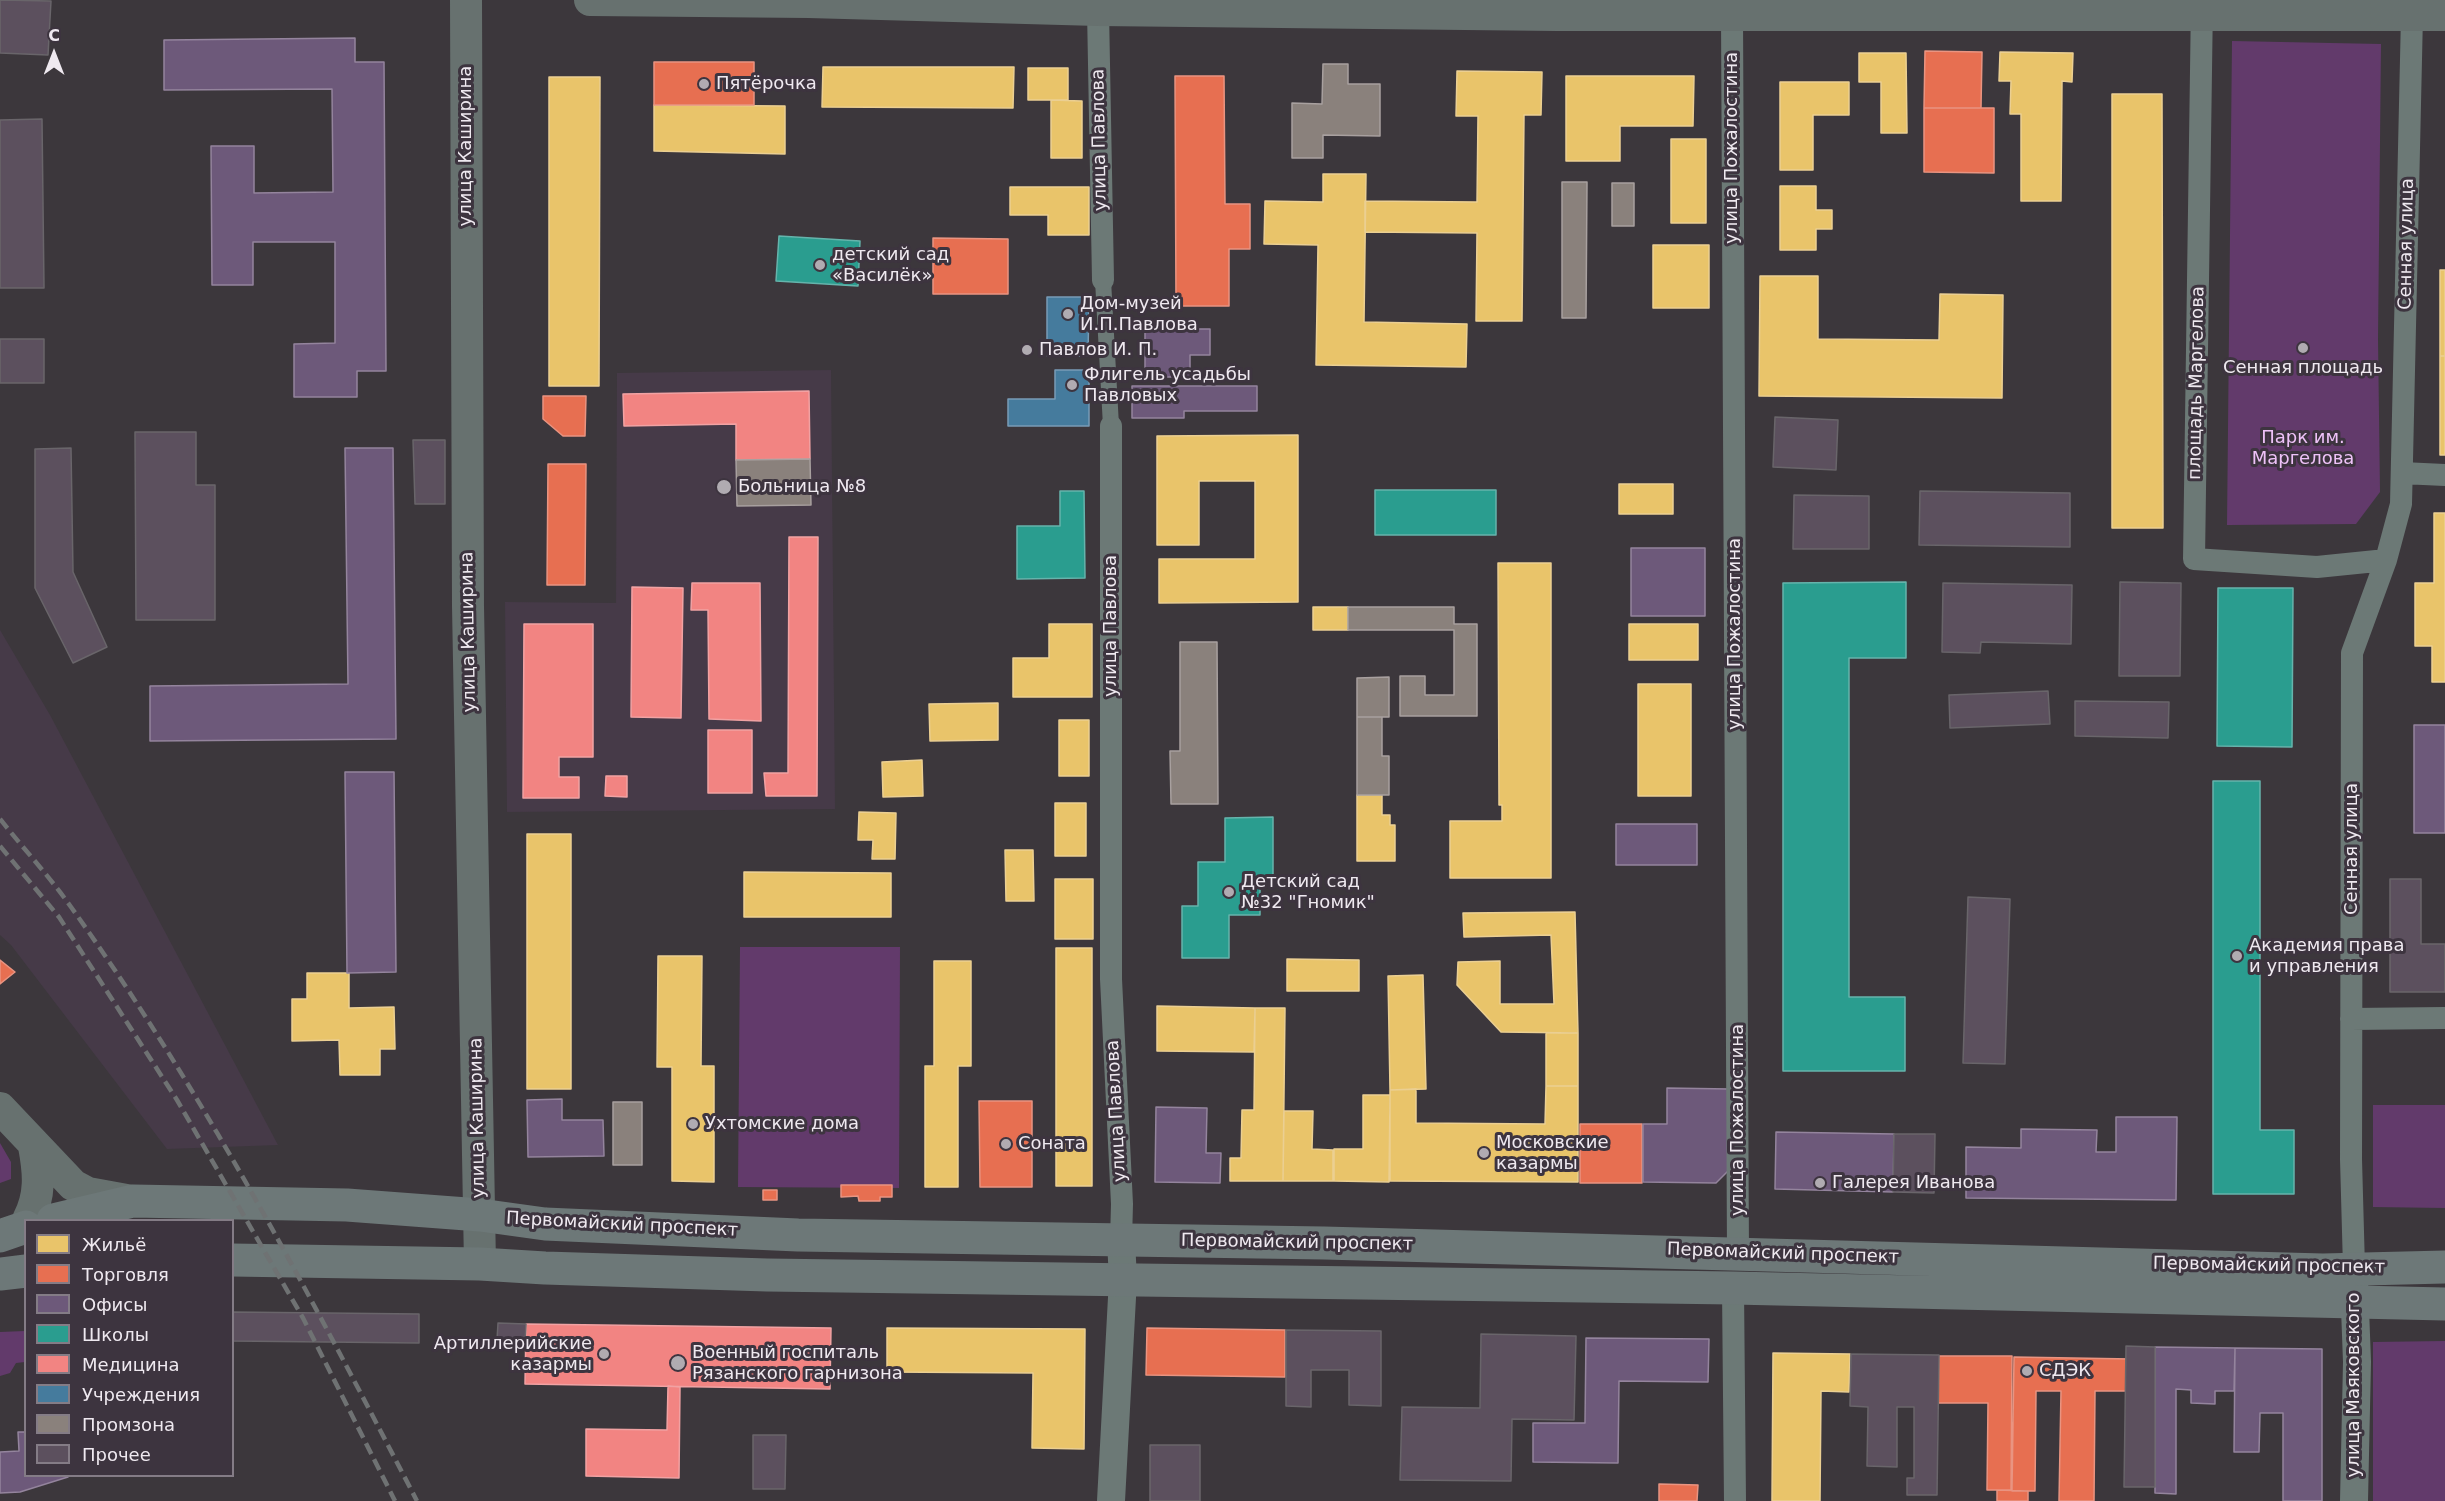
<!DOCTYPE html>
<meta charset="utf-8">
<style>
body{margin:0}
#map{position:relative;width:2445px;height:1501px;overflow:hidden;background:#3c373c;font-family:"DejaVu Sans",sans-serif}
canvas{display:block}
.legend{position:absolute;left:24px;top:1219px;width:210px;height:258px;box-sizing:border-box;background:#3d343f;border:2px solid #847c86;margin:0;padding:8px 10px;list-style:none;font-size:18px;color:#efe9f0}
.legend li{display:flex;align-items:center;gap:12px;height:30px}
.legend b{width:30px;border:2px solid #847c86}
.north{position:absolute;left:24px;top:24px;width:60px;height:60px;-webkit-text-stroke:4px #3d343f;paint-order:stroke;rotate:0deg;font-size:16px;font-weight:700;line-height:24px;text-align:center;color:#efe9f0}
.north::after{content:'';display:block;margin:auto;width:21px;height:27px;background:#efe9f0;clip-path:polygon(50% 0,100% 100%,50% 72%,0 100%)}
</style>
<div id="map">
<canvas width="2445" height="1501"></canvas>
<ul class="legend">
<li><b style="height:16px;background:#e9c46a"></b>Жильё</li>
<li><b style="height:16px;background:#e76f51"></b>Торговля</li>
<li><b style="height:16px;background:#6d597a"></b>Офисы</li>
<li><b style="height:16px;background:#2a9d8f"></b>Школы</li>
<li><b style="height:16px;background:#f28482"></b>Медицина</li>
<li><b style="height:16px;background:#457b9d"></b>Учреждения</li>
<li><b style="height:16px;background:#8a817c"></b>Промзона</li>
<li><b style="height:16px;background:#5c505e"></b>Прочее</li>
</ul>
<div class="north">С</div>
</div>
<script>
const c = document.querySelector('canvas').getContext('2d');
c.lineJoin = 'round';
function paint(path, color) {
  c.fillStyle = color;
  c.fill(path, 'evenodd');
}
function strokePath(path, color, width, dash) {
  c.strokeStyle = color;
  c.lineWidth = width;
  c.lineCap = dash ? 'butt' : 'round';
  c.setLineDash(dash || []);
  c.stroke(path);
}
function drawText(font, color, halo, rows, align = 'center') {
  c.font = font + ' "DejaVu Sans",sans-serif';
  c.lineWidth = 6;
  c.setLineDash([]);
  c.textBaseline = 'middle';
  c.strokeStyle = halo;
  c.fillStyle = color;
  for (const [text, x, y, turn = 0] of rows) {
    c.save();
    c.translate(x, y);
    c.rotate((+turn || 0) * Math.PI / 180);
    c.textAlign = isNaN(turn) ? turn : align;
    if (halo) c.strokeText(text, 0, 0);
    c.fillText(text, 0, 0);
    c.restore();
  }
}
const built = new Path2D(`
 M831 370 835 809 507 812 505 602 616 603 617 373Z
 M0 630 50 715 278 1145 167 1149 11 945 0 935Z`);
const green = new Path2D(`
 M2232 41 2381 44 2378 339 2380 492 2356 524 2227 525Z
 M740 947H900L899 1188 738 1187Z
 M2373 1105H2445V1208L2373 1207Z
 M0 1143 11 1162V1179L0 1183Z
 M25 1331V1362L16 1363 10 1373 0 1376V1332Z
 M2445 1341V1501H2373V1342Z`);
const homes = new Path2D(`
 M2000 52 2073 53 2072 82 2062 81 2061 201H2021V114H2010L2011 81H1999Z
 M1859 53H1906L1907 133H1881V82H1859Z
 M823 67H1014L1013 108 822 107Z
 M1028 68H1068V100H1028Z
 M1457 71 1542 72 1541 115H1524L1522 321H1476L1477 233 1365 232V201L1477 202 1478 116H1456Z
 M1566 76H1694L1693 126H1620V161H1566Z
 M549 77H600L599 386H549Z
 M1780 82H1849V115H1813V170H1780Z
 M2112 94H2162L2163 528H2112Z
 M1051 100 1082 101V158H1051Z
 M654 105 785 106V154L654 151Z
 M1671 139H1706V223H1671Z
 M1323 174H1366L1364 322 1467 324 1466 367 1316 365 1318 245 1264 244 1265 201 1323 202Z
 M1780 186H1816V210H1832V229H1816V250H1780Z
 M1010 187H1089V235H1048V215H1010Z
 M1653 245H1709V308H1653Z
 M2440 270H2445V356H2440Z
 M1760 276H1818V339L1939 340 1940 294 2003 295 2002 398 1759 396Z
 M2440 356H2445V455H2440Z
 M1298 435V602L1159 603V559H1255V481H1199V545H1157V436Z
 M1619 484H1673V514H1619Z
 M2434 513H2445V682H2432V646H2415V583H2434Z
 M1498 563H1551V878H1450V821H1502V805H1499Z
 M1313 607H1348V630H1313Z
 M1049 624H1092V697H1013V658H1049Z
 M1629 624H1698V660H1629Z
 M1638 684H1691V796H1638Z
 M998 703V740L930 741 929 704Z
 M1059 720H1089V776H1059Z
 M922 760 923 796 883 797 882 762Z
 M1357 795H1382V815H1390V825H1395V861H1357Z
 M1055 803H1086V856H1055Z
 M859 812 896 813 895 859H872L873 840H858Z
 M527 834H571V1089H527Z
 M1005 850H1033L1034 901H1006Z
 M744 872 891 873V917H744Z
 M1055 879H1093V939H1055Z
 M1575 912 1578 1033 1501 1032 1457 985 1458 962 1500 961V1004H1554L1551 935 1464 937 1463 913Z
 M1056 948H1092V1186H1056Z
 M658 956H702L701 1066H714V1182L672 1181V1067H657Z
 M1287 959 1359 960V991H1287Z
 M934 961H971V1066H958V1187H925V1066H934Z
 M307 973H349V1008L394 1007 395 1049H380V1075H340L339 1040 292 1041V999H307Z
 M1423 975 1426 1089 1390 1090 1388 976Z
 M1157 1006 1255 1008 1254 1052 1157 1051Z
 M1255 1008H1285L1283 1181H1230V1158H1241L1242 1110H1254Z
 M1546 1033H1578V1086H1546Z
 M1546 1086H1578V1182L1390 1181V1090L1416 1089V1123L1545 1124Z
 M1363 1095H1390L1389 1182 1334 1181V1149H1363Z
 M1284 1111H1313L1312 1149 1333 1150V1181H1283Z
 M887 1328 1085 1329 1084 1449 1032 1448 1033 1373 887 1372Z
 M1773 1353 1850 1354 1849 1392 1821 1391 1820 1501H1772Z`);
const shops = new Path2D(`
 M1925 51 1982 52 1981 108H1924Z
 M654 62H754V105H654Z
 M1175 76H1224L1225 204H1250V249H1229V306H1176Z
 M1924 108H1994V173L1924 172Z
 M933 238 1008 239V294H933Z
 M543 396H586L585 436H563L543 419Z
 M548 464H586L585 585H547Z
 M0 960 15 972 0 984Z
 M979 1101H1032V1187H980Z
 M1580 1124H1642V1183H1580Z
 M841 1185H892V1197H880V1201H859L858 1196 841 1197Z
 M763 1190H777V1200H763Z
 M1147 1328 1285 1330V1377L1146 1375Z
 M1939 1356H2012L2011 1490H1987L1988 1403H1938Z
 M2014 1357 2132 1359V1391H2095L2094 1501H2059L2061 1391H2036L2035 1491H2012Z
 M1659 1484 1698 1485 1697 1501H1659Z
 M1997 1490 2028 1491V1501H1997Z`);
const offices = new Path2D(`
 M355 38V62H384L386 371H357V397H294V344L335 343V242H253V285H212L211 146H254V193L333 192 332 89 164 90V40Z
 M1145 329H1210V355H1190V377H1145Z
 M1132 386H1257V411H1184V418H1132Z
 M345 448H393L396 739 150 741V686L348 684Z
 M1631 548H1705V616H1631Z
 M2414 725H2445V833H2414Z
 M345 772H394L396 972 347 973Z
 M1616 824H1697V865H1616Z
 M1667 1088 1730 1089 1729 1170 1716 1183 1643 1182V1124H1667Z
 M562 1099V1120H603L604 1156 528 1157 527 1100Z
 M1156 1107 1207 1108 1206 1153H1221L1220 1183 1155 1182Z
 M2116 1117H2177L2176 1200 1966 1198V1147L2021 1148V1129L2097 1130 2096 1152H2116Z
 M1776 1132 1894 1134 1893 1192 1775 1189Z
 M1586 1338 1709 1339 1708 1382 1619 1381 1618 1463 1533 1462V1423H1585Z
 M2155 1347 2235 1348 2234 1391H2215V1404L2191 1403V1390L2176 1389V1494L2155 1493Z
 M2235 1348 2322 1349V1501H2283V1413H2260L2259 1452H2234Z
 M18 1432H26V1476H68V1477L20 1492 0 1493V1452L19 1451Z`);
const schools = new Path2D(`
 M779 236 860 241 858 286 776 281Z
 M1375 490H1496V535H1375Z
 M1060 491H1084L1085 578 1017 579V526H1060Z
 M1906 582V658H1849V997H1905V1071H1783V583Z
 M2218 588H2293L2292 747 2217 746Z
 M2213 781H2260V1130H2294V1194H2213Z
 M1273 817V878H1260V915H1229V958H1182V906H1198V862H1225V818Z`);
const health = new Path2D(`
 M809 391 810 459 736 460V424L624 426 623 394Z
 M789 537H818L817 796H766L764 773H788Z
 M692 583H760L761 721 709 719 708 610H691Z
 M632 587 683 588 681 718 631 717Z
 M524 624H593V757H559V777H579V798H523Z
 M708 730H752V793H708Z
 M606 776H627V797L605 796Z
 M526 1324 831 1328 830 1389 525 1384Z
 M668 1386 680 1387 679 1478 586 1476V1429L667 1430Z`);
const public = new Path2D(`
 M1047 297H1089L1088 356H1047Z
 M1055 370H1089V426H1008V399H1055Z`);
const industry = new Path2D(`
 M1323 64H1348V84H1380V136L1323 135V158H1292V103L1322 104Z
 M1562 182H1587L1586 318H1562Z
 M1612 183H1634V226H1612Z
 M810 459 811 505 737 506 736 460Z
 M1348 607H1454V624H1477V716H1400V676H1425V695H1454V630H1348Z
 M1180 642H1217L1218 804H1171L1170 751H1180Z
 M1389 677V717H1357V678Z
 M1357 717H1382V756H1389V795H1357Z
 M613 1102H642V1165H613Z`);
const building = new Path2D(`
 M0 0 51 1 48 55 0 53Z
 M42 119 44 288H0V120Z
 M0 339H44V383H0Z
 M1775 417 1838 420 1836 470 1773 467Z
 M135 432H196V485H215V620H136Z
 M413 440H445V504H415Z
 M71 448 73 572 107 647 73 663 35 588V449Z
 M1920 491 2070 493V547L1919 545Z
 M1794 495 1869 496V549H1793Z
 M2120 582 2181 583 2180 676H2119Z
 M1943 583 2072 585 2071 644 1981 642 1980 653 1942 652Z
 M2048 691 2050 724 1950 728 1949 695Z
 M2075 701 2169 702 2168 738 2075 736Z
 M2390 879H2421V944H2445V992H2390Z
 M1968 897 2010 899 2005 1064 1963 1063Z
 M1894 1134H1935L1934 1193 1893 1192Z
 M232 1312 419 1314V1343L232 1341Z
 M498 1323 526 1324 525 1341 497 1340Z
 M1286 1330 1381 1331V1406L1349 1405V1370H1311V1407L1286 1406Z
 M1481 1334 1576 1336 1574 1420 1512 1419 1511 1481 1400 1480 1402 1407 1480 1408Z
 M2126 1346 2155 1347V1487H2124Z
 M1851 1354 1939 1355 1937 1495H1907V1478H1914V1407H1897V1467L1867 1466 1868 1407 1850 1406Z
 M753 1435H786L785 1489H753Z
 M1150 1445H1200V1501H1150Z`);
const pedestrian = new Path2D(`
 M1103 280 1111 426`);
const minor = new Path2D(`
 M2202 1 2194 559 2317 567 2386 560
 M1098 10 1103 280
 M1732 15 1738 1252
 M1111 426V979L1122 1204 1121 1241
 M2402 473 2445 475
 M2351 1019 2445 1018
 M2354 1268 2351 1159 2352 653 2386 560 2401 504 2412 15
 M1733 1288 1735 1501`);
const tertiary = new Path2D(`
 M1111 1501 1123 1279 1121 1241
 M2354 1501 2357 1362 2354 1281`);
const secondary = new Path2D(`
 M466 0 468 606 480 1264
 M590 0 808 2 1098 10 1556 15H2445
 M0 1108 73 1185 88 1193 132 1201
 M28 1220C41 1195 39 1173 34 1146`);
const primary = new Path2D(`
 M53 1220 133 1201 347 1205 480 1215 545 1224 798 1235 1324 1243 2323 1270 2445 1267
 M0 1236 26 1227
 M232 1260 480 1264 545 1268 767 1275 1733 1288 2445 1304
 M0 1274 26 1271`);
const rail = new Path2D(`
 M0 819C23 848 49 876 71 907 205 1094 311 1297 417 1501
 M0 846 59 917 177 1100 303 1318 395 1501`);
const markers = [
 [704,84,6,"#b0abb1"],
 [820,265,6,"#b0abb1"],
 [1068,314,6,"#b0abb1"],
 [2303,348,6,"#b0abb1"],
 [1027,350,6,"#b0abb1"],
 [1072,385,6,"#b0abb1"],
 [724,487,8,"#b0abb1"],
 [1229,892,6,"#b0abb1"],
 [2237,956,6,"#b0abb1"],
 [693,1124,6,"#b0abb1"],
 [1006,1144,6,"#b0abb1"],
 [1484,1153,6,"#b0abb1"],
 [1820,1183,6,"#b0abb1"],
 [604,1354,6,"#b0abb1"],
 [678,1363,8,"#b0abb1"],
 [2027,1371,6,"#b0abb1"]
];
const poiNames = [
 ["Пятёрочка",716,84],
 ["детский сад",832,255],
 ["«Василёк»",832,276],
 ["Дом-музей",1080,304],
 ["И.П.Павлова",1080,325],
 ["Павлов И. П.",1039,350],
 ["Сенная площадь",2303,368,"center"],
 ["Флигель усадьбы",1084,375],
 ["Павловых",1084,396],
 ["Больница №8",738,487],
 ["Детский сад",1241,882],
 ["№32 \"Гномик\"",1241,903],
 ["Академия права",2249,946],
 ["и управления",2249,967],
 ["Ухтомские дома",705,1124],
 ["Московские",1496,1143],
 ["казармы",1496,1164],
 ["Соната",1018,1144],
 ["Галерея Иванова",1832,1183],
 ["Артиллерийские",592,1344,"right"],
 ["казармы",592,1365,"right"],
 ["Военный госпиталь",692,1353],
 ["Рязанского гарнизона",692,1374],
 ["СДЭК",2039,1371]
];
const streetNames = [
 ["улица Павлова",1100,140,-91],
 ["улица Каширина",466,146,-90],
 ["улица Пожалостина",1732,148,-90],
 ["Сенная улица",2407,244,-89],
 ["площадь Маргелова",2197,383,-89],
 ["улица Павлова",1111,626,-90],
 ["улица Каширина",469,632,-91],
 ["улица Пожалостина",1735,634,-90],
 ["Сенная улица",2352,849,-90],
 ["улица Павлова",1117,1111,-93],
 ["улица Каширина",478,1118,-91],
 ["улица Пожалостина",1738,1120,-90],
 ["Первомайский проспект",622,1225,3],
 ["Первомайский проспект",1297,1243,1],
 ["Первомайский проспект",1783,1254,2],
 ["Первомайский проспект",2269,1266,1],
 ["улица Маяковского",2354,1385,-90]
];
const parkNames = [
 ["Парк им.",2303,438],
 ["Маргелова",2303,459]
];
paint(built, '#463a48');
paint(green, '#623a6b');
paint(homes, '#e9c46a');
strokePath(homes, '#ebcf92', 1.5);
paint(shops, '#e76f51');
strokePath(shops, '#e99481', 1.5);
paint(offices, '#6d597a');
strokePath(offices, '#94849d', 1.5);
paint(schools, '#2a9d8f');
strokePath(schools, '#65b4ac', 1.5);
paint(health, '#f28482');
strokePath(health, '#f1a2a3', 1.5);
paint(public, '#457b9d');
strokePath(public, '#789cb6', 1.5);
paint(industry, '#8a817c');
strokePath(industry, '#a8a09f', 1.5);
paint(building, '#5c505e');
strokePath(building, '#69656a', 1.5);
strokePath(pedestrian, '#6c7976', 16);
strokePath(minor, '#6c7976', 22);
strokePath(tertiary, '#6c7976', 28);
strokePath(secondary, '#67716f', 32);
strokePath(primary, '#6d7878', 33);
strokePath(rail, '#6f7273', 4.5, [12, 6]);
for (const [x, y, r, color] of markers) {
  const dot = new Path2D();
  dot.arc(x, y, r, 0, 2 * Math.PI);
  c.fillStyle = color;
  c.fill(dot);
  strokePath(dot, '#3d343f', 2);
}
drawText('18px', '#efe9f0', '#3d343f', poiNames, 'left');
drawText('18px', '#efe9f0', '#3d343f', streetNames);
drawText('18px', '#eec2f8', '#3d343f', parkNames);
</script>
